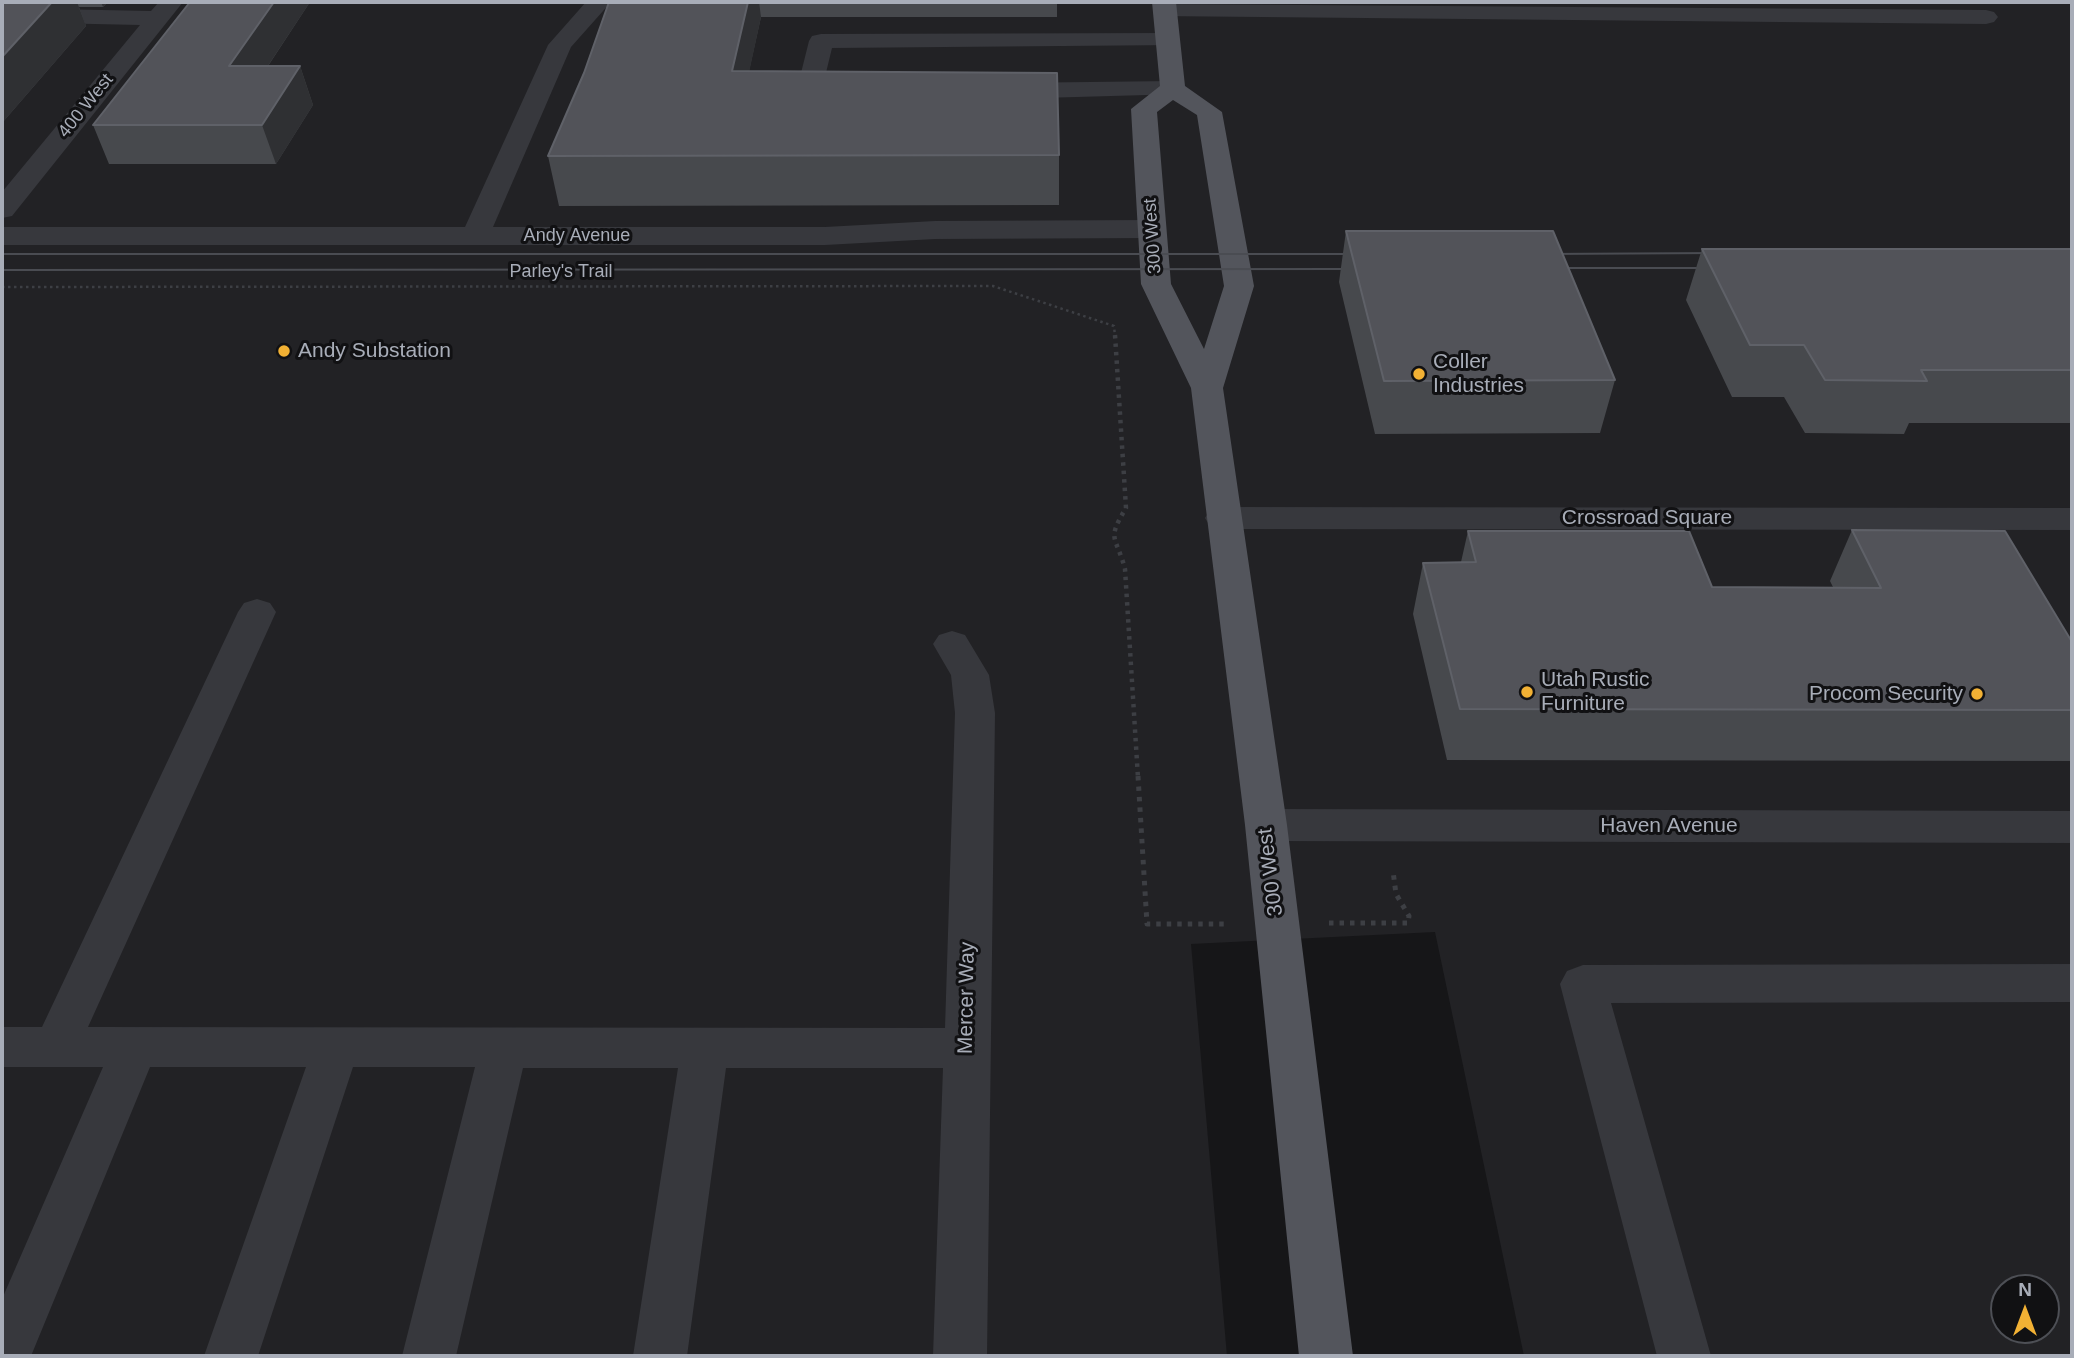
<!DOCTYPE html>
<style>
body{margin:0}
#map{position:relative;width:2074px;height:1358px;overflow:hidden;background:#161618;font-family:Helvetica,sans-serif}
canvas{display:block}
.frame{position:absolute;inset:0;border:4px solid #a8adb8;pointer-events:none}
.north{position:absolute;left:1990px;top:1274px;width:70px;height:70px;box-sizing:border-box;background:#111113;border:2px solid #4d4f55;border-radius:50%;rotate:0deg;font-size:19px;font-weight:700;line-height:28px;text-align:center;color:#a8adb8}
.north::after{content:'';display:block;margin:auto;width:24px;height:32px;background:#f2b134;clip-path:polygon(50% 0,100% 100%,50% 72%,0 100%)}
</style>
<div id="map">
<canvas width="2074" height="1358"></canvas>
<div class="frame"></div>
<div class="north">N</div>
</div>
<script>
const c = document.querySelector('canvas').getContext('2d');
c.lineJoin = 'round';
function paint(path, color) {
  c.fillStyle = color;
  c.fill(path, 'evenodd');
}
function strokePath(path, color, width, dash) {
  c.strokeStyle = color;
  c.lineWidth = width;
  c.lineCap = dash ? 'butt' : 'round';
  c.setLineDash(dash || []);
  c.stroke(path);
}
function drawText(font, color, halo, rows, align = 'center') {
  c.font = font + ' Helvetica,sans-serif';
  c.lineWidth = 6;
  c.setLineDash([]);
  c.textBaseline = 'middle';
  c.strokeStyle = halo;
  c.fillStyle = color;
  for (const [text, x, y, turn = 0] of rows) {
    c.save();
    c.translate(x, y);
    c.rotate((+turn || 0) * Math.PI / 180);
    c.textAlign = isNaN(turn) ? turn : align;
    if (halo) c.strokeText(text, 0, 0);
    c.fillText(text, 0, 0);
    c.restore();
  }
}
const built = new Path2D(`
 M2 2H2072V1356H1524L1435 932 1191 944 1227 1356H2ZM2004 1288H2046V1330H2004Z`);
const pathFar2 = new Path2D(`
 M2 287 993 286 1114 326 1115 336`);
const pathFar1 = new Path2D(`
 M1115 335 1126 508C1106 541 1116 535 1125 569L1138 778`);
const path = new Path2D(`
 M1138 776 1147 924H1226
 M1329 923H1408L1409 916 1396 894 1393 871`);
const minor = new Path2D(`
 M159 2H183L12 216 2 218V192L140 25 2 22V8L151 11Z
 M586 2H611L571 47 493 227H825L935 221 1152 220 1162 223 1166 229 1162 235 1152 238 935 239 825 245H2V227H465L548 45Z
 M1165 4 1986 10 1994 12 1998 17 1994 22 1986 24 1157 16 1153 11 1157 6Z
 M1168 33 1177 35 1180 40 1177 45 832 48 823 85 850 88 854 93 850 98H800L796 93 809 41 812 36 821 34Z
 M1173 81 1182 84 1186 89 1182 94 1006 99 997 96 993 91 997 86 1006 83Z
 M1222 507 2072 508V530L1222 529 1210 526 1205 518 1210 510Z
 M257 599 270 603 276 612 88 1027 945 1028 955 713 951 675 933 644 939 635 952 631 965 635 989 675 995 713 987 1356H933L943 1068H726L687 1356H633L678 1068H523L456 1356H402L475 1067H353L258 1356H204L306 1067H150L31 1356H2V1299L103 1067H2V1027H42L238 612 244 603Z
 M1266 809 2072 811V843L1266 841 1251 836 1245 825 1251 814Z
 M2072 964V1002L1611 1003 1711 1356H1657L1560 984 1567 971 1583 965Z`);
const major = new Path2D(`
 M1152 2H1176L1185 86 1222 112 1254 286 1223 388 1287 825 1353 1356H1299L1245 825 1191 388 1141 284 1131 109 1160 86ZM1173 100 1197 115 1224 286 1204 349 1171 284 1157 112Z`);
const tram = new Path2D(`
 M2 254H1362
 M1544 254 1719 253
 M1549 268H1717
 M2 270 1360 269`);
const wall = new Path2D(`
 M2 2H108L103 7H79L86 26 2 123Z
 M190 2H310L268 66H300L313 105 276 164H109L93 125Z
 M609 2H1057V17H761L749 71 1059 155V205L559 206 548 156 584 73Z
 M1346 231 1615 380 1600 433 1375 434 1339 282Z
 M1702 249H2072V423H1909L1904 434 1805 433 1784 397H1732L1686 300Z
 M1852 530 2072 642V761L1447 760 1413 614 1423 563 1461 562 1468 531 1712 587H1833L1830 581Z`);
const shadedWall = new Path2D(`
 M52 2H77L86 26 2 123V57Z
 M101 2H108L103 7Z
 M274 2H310L242 105 229 66Z
 M748 2H759L761 17 739 119 732 71Z
 M300 66 313 105 276 164 262 125Z`);
const building = new Path2D(`
 M2 2H52L2 57Z
 M190 2H274L229 66H300L262 125H93Z
 M609 2H748L732 71 1057 73 1059 155 548 156 584 73Z
 M1346 231H1553L1615 380 1384 381Z
 M1702 249H2072V370H1921L1927 381 1825 380 1804 345H1750Z
 M1852 530 2005 531 2072 642V710L1460 709 1423 563 1476 562 1468 531H1689L1712 587 1881 588Z`);
const markers = [
 [284,351,7,"#f2b134"],
 [1419,374,7,"#f2b134"],
 [1527,692,7,"#f2b134"],
 [1977,694,7,"#f2b134"]
];
const farStreetnames = [
 ["400 West",86,106,-51],
 ["Andy Avenue",577,236],
 ["300 West",1153,236,-94],
 ["Parley's Trail",561,272]
];
const poiNames = [
 ["Andy Substation",298,351],
 ["Coller",1433,362],
 ["Industries",1433,386],
 ["Utah Rustic",1541,680],
 ["Furniture",1541,704],
 ["Procom Security",1963,694,"right"]
];
const streetNames = [
 ["Crossroad Square",1647,518],
 ["Haven Avenue",1669,826],
 ["300 West",1271,872,-97],
 ["Mercer Way",967,998,-89]
];
paint(built, '#222225');
strokePath(pathFar2, '#3d3f44', 2.5, [2.5, 3.5]);
strokePath(pathFar1, '#3d3f44', 4.5, [3.5, 5]);
strokePath(path, '#3d3f44', 5, [4.5, 6]);
paint(minor, '#37383d');
paint(major, '#53555c');
strokePath(tram, '#4a4c52', 2);
paint(wall, '#47494d');
paint(shadedWall, '#2f3033');
paint(building, '#525359');
strokePath(building, '#5f6168', 2);
for (const [x, y, r, color] of markers) {
  const dot = new Path2D();
  dot.arc(x, y, r, 0, 2 * Math.PI);
  c.fillStyle = color;
  c.fill(dot);
  strokePath(dot, '#111113', 2.5);
}
drawText('18px', '#a8adb8', '#111113', farStreetnames);
drawText('21px', '#a8adb8', '#111113', poiNames, 'left');
drawText('21px', '#a8adb8', '#111113', streetNames);
</script>
